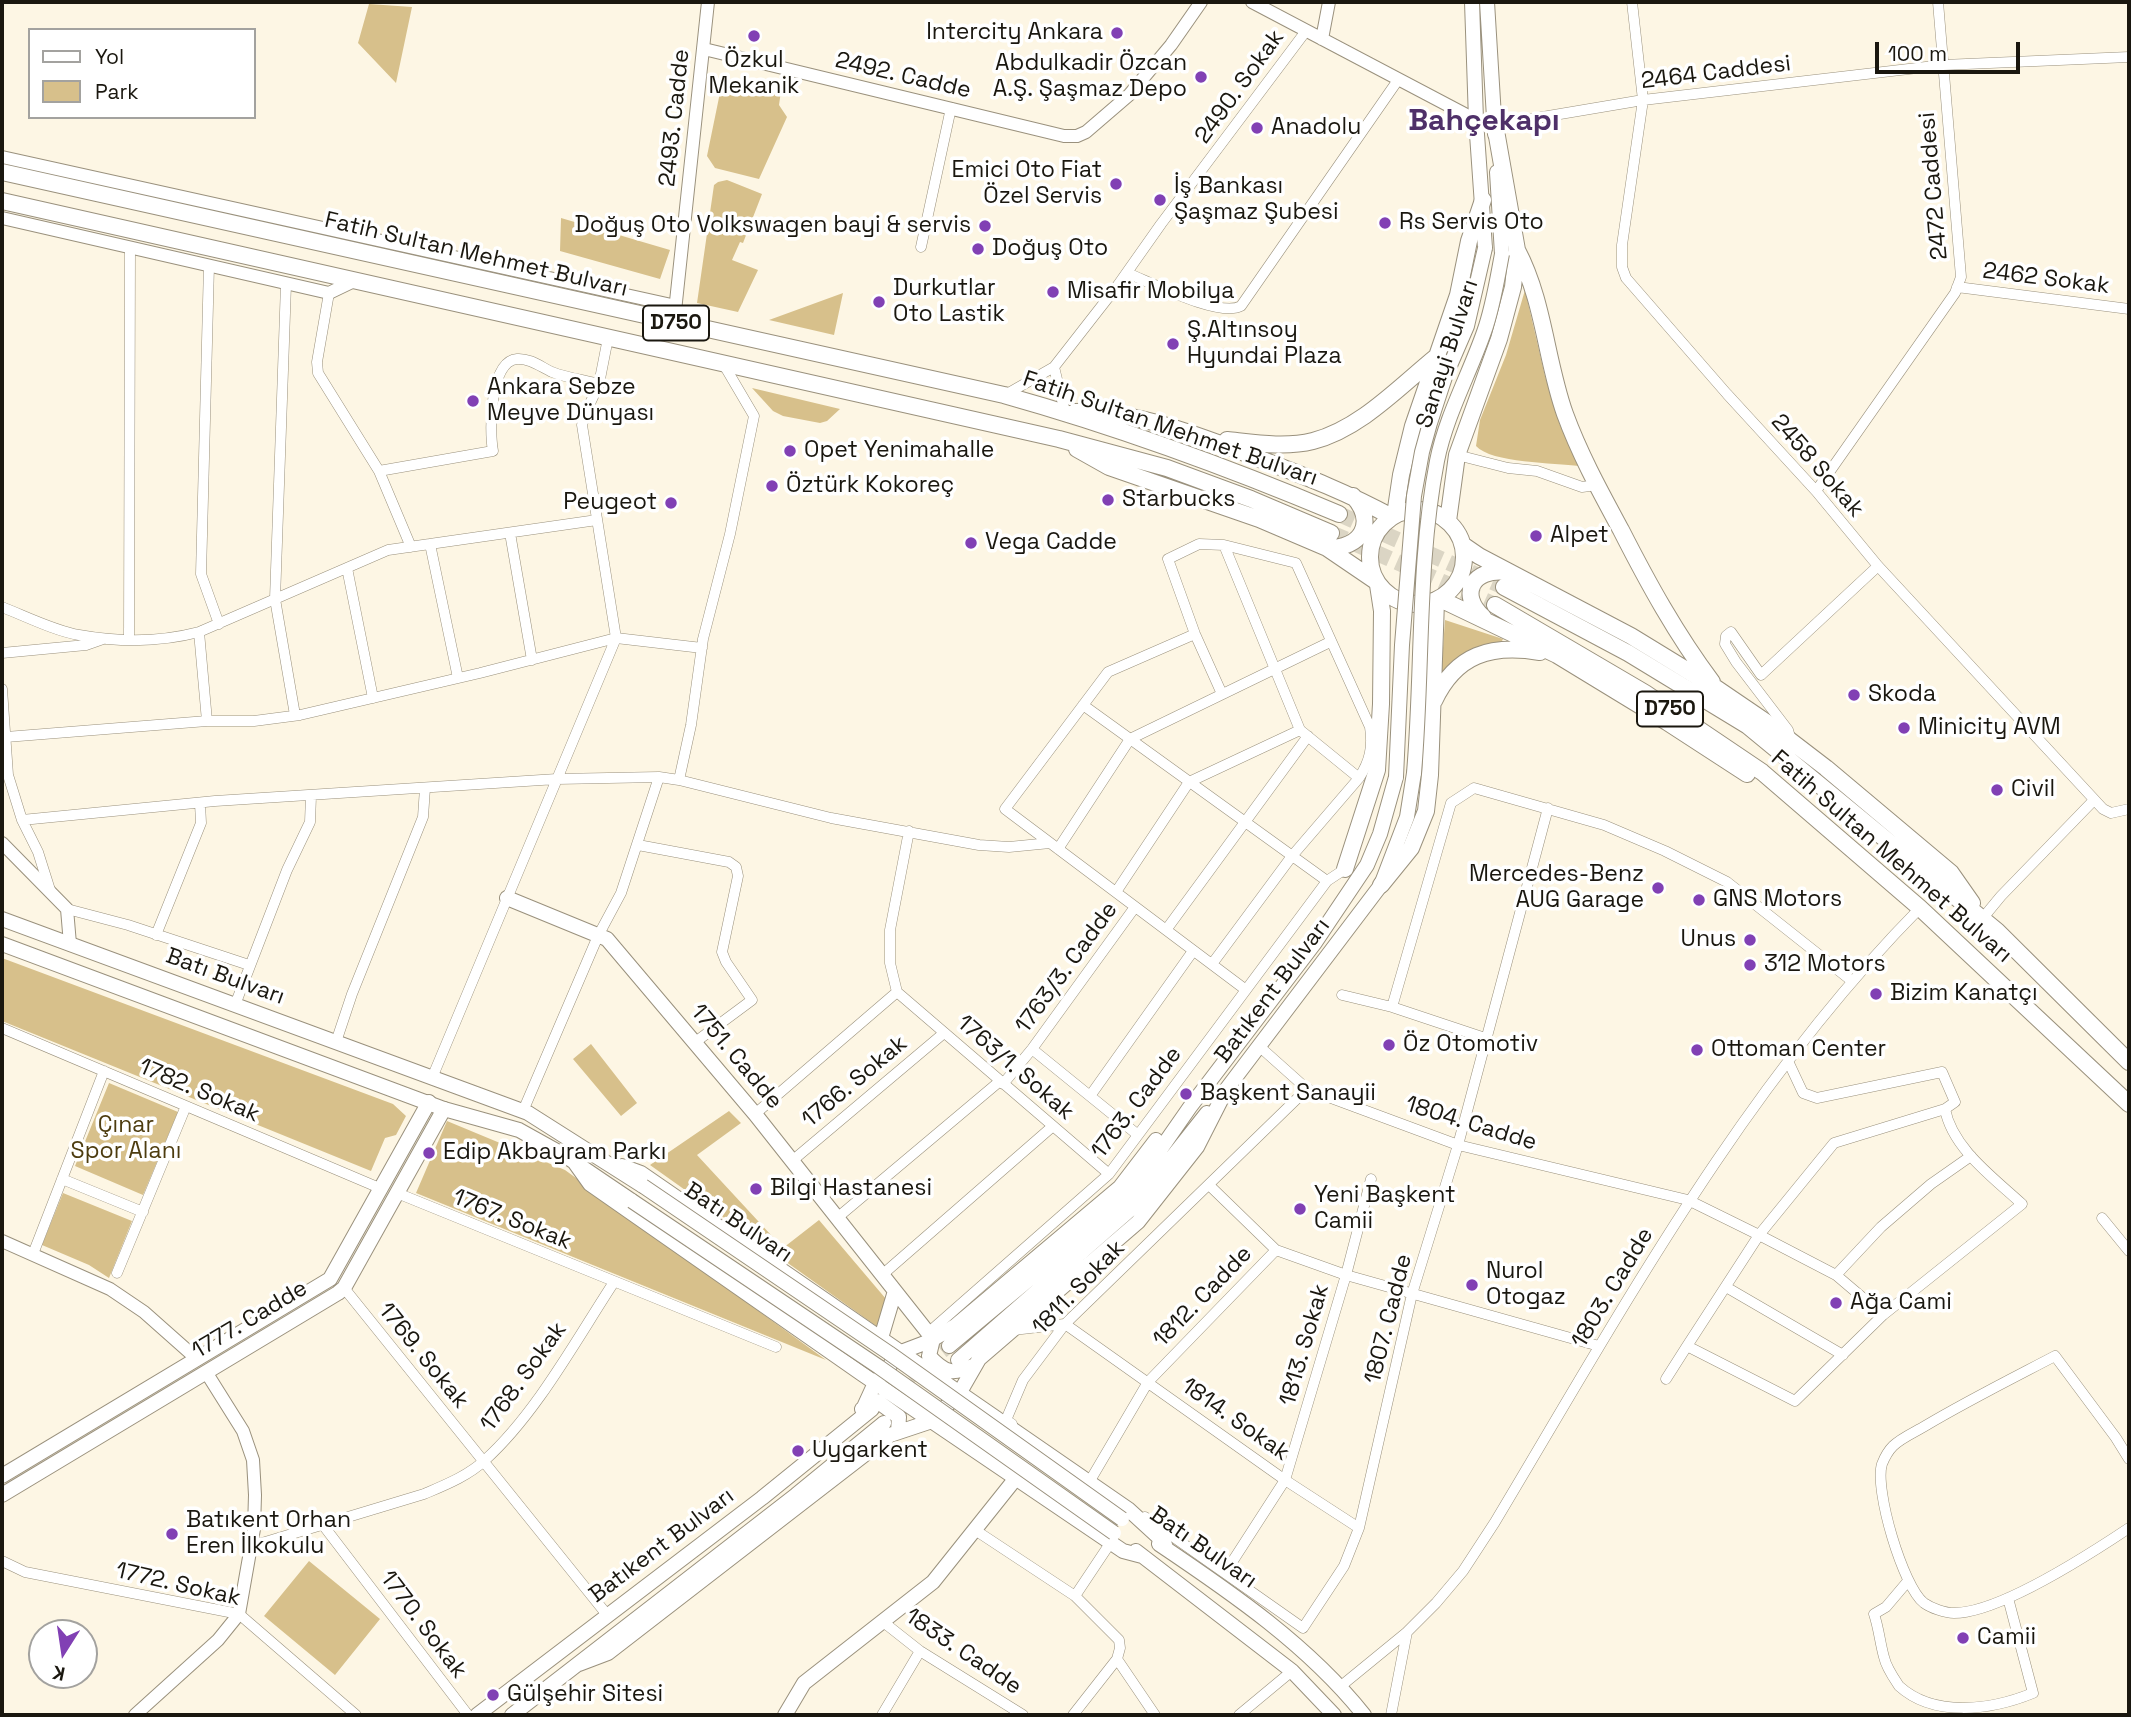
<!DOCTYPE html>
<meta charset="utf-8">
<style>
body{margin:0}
#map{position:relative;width:2131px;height:1717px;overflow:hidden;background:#fdf6e4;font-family:"Space Grotesk",sans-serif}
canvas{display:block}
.frame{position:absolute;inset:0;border:4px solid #1a170f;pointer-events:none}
.legend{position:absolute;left:28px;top:28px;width:228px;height:91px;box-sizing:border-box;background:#fff;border:2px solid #a3a29f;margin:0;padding:9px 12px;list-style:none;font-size:21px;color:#1a170f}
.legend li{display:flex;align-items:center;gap:14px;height:35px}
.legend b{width:35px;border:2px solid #a3a29f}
.north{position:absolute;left:28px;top:1619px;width:70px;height:70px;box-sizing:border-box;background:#fff;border:2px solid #a3a29f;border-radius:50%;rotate:192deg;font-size:19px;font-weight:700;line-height:28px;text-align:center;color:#1a170f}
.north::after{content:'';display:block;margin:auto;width:24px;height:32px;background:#8140b4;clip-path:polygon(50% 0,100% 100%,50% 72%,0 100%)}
.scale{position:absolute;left:1875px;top:42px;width:145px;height:32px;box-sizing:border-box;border:4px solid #1a170f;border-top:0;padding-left:9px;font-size:21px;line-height:24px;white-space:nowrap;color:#1a170f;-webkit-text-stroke:5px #fff;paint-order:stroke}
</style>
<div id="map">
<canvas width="2131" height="1717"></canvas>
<div class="frame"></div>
<ul class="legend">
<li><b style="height:9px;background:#fff"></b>Yol</li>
<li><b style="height:19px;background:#d7c08b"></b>Park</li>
</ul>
<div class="north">K</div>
<div class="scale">100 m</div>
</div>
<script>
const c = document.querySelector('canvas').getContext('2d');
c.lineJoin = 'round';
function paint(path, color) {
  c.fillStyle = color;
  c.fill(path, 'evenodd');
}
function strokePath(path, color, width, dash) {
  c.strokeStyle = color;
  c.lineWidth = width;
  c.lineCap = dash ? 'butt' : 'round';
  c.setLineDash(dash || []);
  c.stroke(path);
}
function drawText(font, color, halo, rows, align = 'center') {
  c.font = font + ' "Space Grotesk",sans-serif';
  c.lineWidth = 7;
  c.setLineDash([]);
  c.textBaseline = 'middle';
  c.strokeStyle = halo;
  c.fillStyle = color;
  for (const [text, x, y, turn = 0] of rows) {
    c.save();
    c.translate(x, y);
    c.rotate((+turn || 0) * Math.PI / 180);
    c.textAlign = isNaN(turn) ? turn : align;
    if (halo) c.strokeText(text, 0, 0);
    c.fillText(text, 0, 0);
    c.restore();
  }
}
const green = new Path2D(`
 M369 4 412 7 396 83 358 43Z
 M723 78 781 91 779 105 787 117 759 179 715 168 707 156Z
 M727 180 762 194 743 243 740 242 732 260 758 270 738 312 697 303 714 185 718 182Z
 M561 218 670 250 660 279 560 251Z
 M1525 290 1545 376 1560 425 1579 466C1555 463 1491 463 1476 446L1480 420 1506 355Z
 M843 293 834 335 769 320Z
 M752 388 840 409 827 421 820 423 783 416 773 411Z
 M1445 620 1503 639 1501 643C1473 646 1459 656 1441 676Z
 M2 958 393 1104 406 1116 396 1135 385 1138 371 1171 2 1021Z
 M591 1044 637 1103 621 1116 573 1059Z
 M109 1083 178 1112 143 1195 75 1166Z
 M729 1111 741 1123 697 1155 783 1248 819 1220 886 1299 879 1328 650 1165Z
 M447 1121 565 1170 826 1360 416 1193Z
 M63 1193 132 1221 109 1278 89 1265 42 1245Z
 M309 1561 380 1619 335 1675 264 1616Z`);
const primaryTunnel = new Path2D(`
 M893 1391 949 1346`);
const trunkTunnel = new Path2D(`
 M1339 514 1504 587
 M1331 533 1495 605`);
const minor = new Path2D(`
 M1632 2 1643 100 1622 245V267L1626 278 1727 394 1816 491 1878 566 2103 809 2111 813 2129 809
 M1495 125 1643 100 1943 65 2129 57
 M921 247 951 108
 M209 265 201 574 219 624
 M1127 273C1150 282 1220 318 1241 306L1398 80
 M286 284 275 599 295 715
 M1957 287 2129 309
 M329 293 317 362 318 373 379 471 411 547
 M1054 367 1065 412
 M1005 395 1054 367 1118 285 1161 224 1306 31
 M1457 455 1508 468 1537 471 1582 487 1597 485
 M379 471 493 451C489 430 490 361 517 359 530 358 541 367 552 372 567 378 584 380 599 384
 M1816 491 1955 293 1961 277 1938 2
 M510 533 532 660
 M430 544 458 678
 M1224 545 1300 730 1359 778
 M347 568 373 698
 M2 607C25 616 55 631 79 635 118 642 161 642 199 632L388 550 597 520
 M1195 634 1108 672 1005 809 1246 990
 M129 640 130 247
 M2 653 86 645 103 639
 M2 689 8 775 22 820 38 852 50 890
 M1083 705 1327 881
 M207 721H254L300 715 480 673 616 638 702 648
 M6 737 207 721 199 632
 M1790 737 1788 730 1736 662 1725 644 1726 636 1731 632 1761 675 1878 566
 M679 780 691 725 703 639 730 534 754 416 724 365
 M22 820 215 801 557 779 659 777 679 780 831 818 979 845 1009 847 1050 843
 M638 845 729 862 736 867 738 876 722 952 726 962 752 1000 694 1043
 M1058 849 1130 739 1330 642
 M1116 892 1189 782 1300 730
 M67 909 128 925 249 965
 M1982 919 2001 896 2094 800
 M1166 930 1308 736
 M156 935 201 823 200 803
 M1212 964 1292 856 1359 778C1370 761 1373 747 1370 727L1296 563 1224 545 1199 544 1168 559 1195 634 1222 694
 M897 992 1109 1174
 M897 992 890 963V930L909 831
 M1342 995 1392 1007 1485 1038
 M235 1005 287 870 310 822 311 796
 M1392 1007 1451 803 1474 788 1604 825 1665 851 1727 882 1852 981
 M2 1028 382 1189
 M336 1042 352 994 423 817 425 788
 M1260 1047 1307 1089 1458 1145 1688 1200 1759 1235 1834 1143 1945 1109 1955 1102 1942 1072 1817 1098 1803 1093 1788 1061
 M1032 1049 1138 1135
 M432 1078 616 638 582 425 586 412 599 384 608 338
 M1003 1084 1032 1049 1135 907
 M1090 1096 1193 951
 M523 1111 598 936 621 893 659 777
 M755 1114 897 992
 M792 1161 944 1033
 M62 1179 143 1212
 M1209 1185 1276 1250
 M397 1193 776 1347
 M837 1218 1000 1081
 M2102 1218 2129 1251
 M33 1254 104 1071
 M117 1273 186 1106
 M882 1275 1053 1126
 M1836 1275 1881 1227 1931 1184 1971 1156
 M1726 1287 1843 1355
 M344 1288 604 1611
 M1013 1330 1065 1324 1285 1480 1359 1528
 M928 1333 1109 1174 1327 881 1345 869
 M1687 1346 1759 1235 1836 1275 1883 1315
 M1666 1379 1687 1346 1795 1401 1883 1315 2022 1204C1994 1178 1952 1148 1945 1109
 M1012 1424 1006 1420 1023 1380 1065 1324 1307 1089
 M2129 1459 2116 1438 2055 1356C2011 1379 1967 1401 1925 1426 1915 1432 1901 1438 1893 1446 1889 1450 1884 1459 1882 1464 1874 1489 1903 1587 1924 1603 1931 1608 1945 1613 1954 1613 1999 1613 2090 1554 2129 1528
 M1091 1479 1148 1382 1276 1250 1346 1275 1599 1346
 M1145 1517 1303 1628 1344 1566 1359 1528 1412 1294 1458 1145 1548 808
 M323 1525 468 1715
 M975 1530 1075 1596 1119 1640 1120 1648 1117 1659 1073 1715
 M252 1546 424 1494C445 1485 468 1476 485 1460 536 1414 576 1340 614 1282
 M2 1561 25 1572 239 1614 356 1715
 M1225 1573 1285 1480 1346 1275 1371 1179
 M1908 1581 1886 1607 1874 1614C1879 1629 1880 1643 1884 1657 1886 1667 1893 1677 1899 1686 1933 1717 1989 1711 2033 1693L2008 1598
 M1075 1596 1111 1542
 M882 1621 920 1651 1023 1715
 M1117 1659 1155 1715
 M1341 1686 1407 1632
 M882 1715 920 1651
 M1239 1715 1292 1671
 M1391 1715 1407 1632 1436 1603 1463 1571 1495 1522C1623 1308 1744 1086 1920 908`);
const tertiary = new Path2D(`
 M1252 2 1476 120
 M1322 39 1329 2
 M704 49 1064 136H1077L1086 132 1129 95 1171 45 1201 2
 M2 157 676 306
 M2 218 329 293 356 280
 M675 311 708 2
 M2 843 67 909 70 944
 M2 1241 110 1289 144 1312 197 1359
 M135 1715 218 1640 239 1614 254 1529 255 1495 253 1460 243 1431 206 1372`);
const secondary = new Path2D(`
 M507 898 607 939 755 1114 933 1339
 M881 1338 895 1291
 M2 1476 330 1279 429 1102
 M2 1495 338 1293 344 1288 444 1109
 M785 1715 804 1683 933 1582 1016 1478`);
const primary = new Path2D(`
 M1472 2 1476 120 1485 248
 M1487 2 1495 134
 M1497 172 1502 254
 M2 919 528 1113 643 1186
 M2 944 444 1109 519 1130 564 1155 632 1201
 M1222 1095 1381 885 1407 817 1414 773
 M575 1163 590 1184 862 1374 1123 1551 1142 1556
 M622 1166 641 1173 1128 1509 1164 1542 1166 1548
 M933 1339 929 1356C946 1374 953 1375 975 1365
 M949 1346 1117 1206 1144 1173 1190 1107 1314 944 1367 865 1380 834 1396 777
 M958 1360 1131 1209 1207 1113
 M864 1407 875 1383 901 1352 930 1341 955 1326 1120 1187 1156 1140
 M862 1409 877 1401 899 1417 898 1432
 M1159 1544C1232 1593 1309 1646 1364 1715
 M1136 1551 1292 1671 1334 1715
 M579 1664 608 1653 890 1435 932 1421 960 1392 979 1359 1138 1222 1197 1147 1226 1090
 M477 1715 762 1498 872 1409
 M512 1715 796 1495 884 1423`);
const trunk = new Path2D(`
 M2 172 1004 395C1118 427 1230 468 1339 514
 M2 201 1059 439 1167 468 1251 499 1331 533
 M1517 250C1544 301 1546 361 1565 414 1580 455 1601 493 1621 530 1648 583 1676 634 1712 682
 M1075 412C1133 409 1206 438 1260 459 1307 477 1348 493 1392 517
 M1227 440C1255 443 1285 448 1313 441 1360 429 1399 387 1436 357
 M1077 449 1109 467 1259 519 1327 548 1377 582
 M1370 557a47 47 0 1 1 94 0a47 47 0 1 1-94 0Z
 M1395 515 1401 475 1413 426 1458 295 1469 241 1483 200
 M1448 521 1457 455 1499 339 1513 287 1517 250 1495 125
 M1463 545 1479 556 1631 636 1716 688 1766 722 1826 768 1951 873 1972 903
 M1327 548C1361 549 1377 523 1353 496
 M1504 587 1628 653 1748 726 1997 931 2129 1062
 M1440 599 1557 655 1667 722 1747 774
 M1495 605 1645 693 1762 772 1920 908 2129 1104
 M1483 617C1458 594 1473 568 1506 572
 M1434 701C1456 654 1491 644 1540 652
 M1345 869 1377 770 1381 704 1382 611 1378 585
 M1381 885 1411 848 1426 811 1430 775 1436 601`);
const primaryBridge = new Path2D(`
 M1414 773C1423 669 1417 564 1437 461 1446 416 1469 375 1484 332 1493 307 1497 280 1502 254
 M1396 777 1402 645 1414 496 1422 452 1430 423 1445 377 1467 326 1485 248
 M643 1186 889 1353 1122 1519
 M632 1201 879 1367 1114 1533`);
const markers = [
 [1117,33,7,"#8140b4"],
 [754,36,7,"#8140b4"],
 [1201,77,7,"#8140b4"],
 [1257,128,7,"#8140b4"],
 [1116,184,7,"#8140b4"],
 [1160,200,7,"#8140b4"],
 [1385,223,7,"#8140b4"],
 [985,226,7,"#8140b4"],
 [978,249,7,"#8140b4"],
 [1053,292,7,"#8140b4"],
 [879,302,7,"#8140b4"],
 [1173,344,7,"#8140b4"],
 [473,401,7,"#8140b4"],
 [790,451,7,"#8140b4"],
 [772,486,7,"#8140b4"],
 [1108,500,7,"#8140b4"],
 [671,503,7,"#8140b4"],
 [1536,536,7,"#8140b4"],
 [971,543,7,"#8140b4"],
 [1854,695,7,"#8140b4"],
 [1904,728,7,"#8140b4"],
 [1997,790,7,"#8140b4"],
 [1658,888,7,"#8140b4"],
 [1699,900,7,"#8140b4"],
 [1750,940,7,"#8140b4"],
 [1750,965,7,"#8140b4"],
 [1876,994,7,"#8140b4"],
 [1389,1045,7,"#8140b4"],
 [1697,1050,7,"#8140b4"],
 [1186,1094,7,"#8140b4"],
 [429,1153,7,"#8140b4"],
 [756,1189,7,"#8140b4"],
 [1300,1209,7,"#8140b4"],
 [1472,1285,7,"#8140b4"],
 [1836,1303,7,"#8140b4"],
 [798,1451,7,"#8140b4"],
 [172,1534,7,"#8140b4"],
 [1963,1638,7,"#8140b4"],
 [493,1695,7,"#8140b4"]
];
const shields = [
 [676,323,66],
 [1670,709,66]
];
const shieldNames = [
 ["D750",676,323],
 ["D750",1670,709]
];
const poiNames = [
 ["Intercity Ankara",1103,33,"right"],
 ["Özkul",754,61,"center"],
 ["Mekanik",754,87,"center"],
 ["Abdulkadir Özcan",1187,64,"right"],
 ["A.Ş. Şaşmaz Depo",1187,90,"right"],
 ["Anadolu",1271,128],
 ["Emici Oto Fiat",1102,171,"right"],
 ["Özel Servis",1102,197,"right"],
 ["İş Bankası",1174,187],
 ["Şaşmaz Şubesi",1174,213],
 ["Rs Servis Oto",1399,223],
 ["Doğuş Oto Volkswagen bayi & servis",971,226,"right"],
 ["Doğuş Oto",992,249],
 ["Durkutlar",893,289],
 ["Oto Lastik",893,315],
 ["Misafir Mobilya",1067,292],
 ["Ş.Altınsoy",1187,331],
 ["Hyundai Plaza",1187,357],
 ["Ankara Sebze",487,388],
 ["Meyve Dünyası",487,414],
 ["Opet Yenimahalle",804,451],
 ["Öztürk Kokoreç",786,486],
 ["Starbucks",1122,500],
 ["Peugeot",657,503,"right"],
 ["Alpet",1550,536],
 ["Vega Cadde",985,543],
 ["Skoda",1868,695],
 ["Minicity AVM",1918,728],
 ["Civil",2011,790],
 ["Mercedes-Benz",1644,875,"right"],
 ["AUG Garage",1644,901,"right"],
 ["GNS Motors",1713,900],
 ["Unus",1736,940,"right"],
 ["312 Motors",1764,965],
 ["Bizim Kanatçı",1890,994],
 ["Öz Otomotiv",1403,1045],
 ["Ottoman Center",1711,1050],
 ["Başkent Sanayii",1200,1094],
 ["Edip Akbayram Parkı",443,1153],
 ["Bilgi Hastanesi",770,1189],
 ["Yeni Başkent",1314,1196],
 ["Camii",1314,1222],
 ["Nurol",1486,1272],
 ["Otogaz",1486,1298],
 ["Ağa Cami",1850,1303],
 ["Uygarkent",812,1451],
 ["Batıkent Orhan",186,1521],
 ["Eren İlkokulu",186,1547],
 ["Camii",1977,1638],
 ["Gülşehir Sitesi",507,1695]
];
const streetNames = [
 ["2464 Caddesi",1716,73,-7],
 ["2492. Cadde",903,76,13],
 ["2490. Sokak",1240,87,-54],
 ["2493. Cadde",675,118,-84],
 ["2472 Caddesi",1934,186,-95],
 ["Fatih Sultan Mehmet Bulvarı",476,255,13],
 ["2462 Sokak",2046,279,7],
 ["Sanayi Bulvarı",1448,354,-72],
 ["Fatih Sultan Mehmet Bulvarı",1170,429,19],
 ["2458 Sokak",1817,466,49],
 ["Fatih Sultan Mehmet Bulvarı",1891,857,41],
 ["1763/3. Cadde",1067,968,-54],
 ["Batı Bulvarı",225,977,20],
 ["Batıkent Bulvarı",1273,991,-53],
 ["1751. Cadde",736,1057,50],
 ["1763/1. Sokak",1015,1068,41],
 ["1766. Sokak",855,1082,-40],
 ["1782. Sokak",199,1091,23],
 ["1763. Cadde",1137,1103,-53],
 ["1804. Cadde",1471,1124,17],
 ["1767. Sokak",512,1220,22],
 ["Batı Bulvarı",738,1223,34],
 ["1811. Sokak",1079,1288,-46],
 ["1803. Cadde",1613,1288,-59],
 ["1812. Cadde",1203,1297,-46],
 ["1807. Cadde",1389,1319,-76],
 ["1777. Cadde",250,1320,-31],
 ["1813. Sokak",1305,1345,-74],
 ["1769. Sokak",423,1356,51],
 ["1768. Sokak",524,1377,-54],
 ["1814. Sokak",1235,1420,35],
 ["Batıkent Bulvarı",662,1546,-37],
 ["Batı Bulvarı",1203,1548,35],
 ["1772. Sokak",178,1585,13],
 ["1770. Sokak",423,1625,53],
 ["1833. Cadde",963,1652,34]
];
const parkNames = [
 ["Çınar",126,1126],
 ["Spor Alanı",126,1152]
];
const districtNames = [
 ["Bahçekapı",1484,122]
];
paint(green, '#d7c08b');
strokePath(primaryTunnel, '#dbd5c4', 14, [14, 7]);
strokePath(trunkTunnel, '#dbd5c4', 16, [16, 8]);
strokePath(minor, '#9a917d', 11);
strokePath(tertiary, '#9a917d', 14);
strokePath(secondary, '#9a917d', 16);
strokePath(primary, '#9a917d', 16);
strokePath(trunk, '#9a917d', 18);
strokePath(minor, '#fff', 10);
strokePath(tertiary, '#fff', 12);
strokePath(secondary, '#fff', 14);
strokePath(primary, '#fff', 14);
strokePath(trunk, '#fff', 16);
strokePath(primaryBridge, '#9a917d', 16, []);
strokePath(primaryBridge, '#fff', 14);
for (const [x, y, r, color] of markers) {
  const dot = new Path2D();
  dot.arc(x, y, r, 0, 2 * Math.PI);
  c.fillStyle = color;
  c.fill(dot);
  strokePath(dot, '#fff', 2.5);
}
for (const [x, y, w] of shields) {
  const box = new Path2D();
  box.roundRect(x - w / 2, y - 17.5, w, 35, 5);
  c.fillStyle = '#fff';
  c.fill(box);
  strokePath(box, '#1a170f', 2);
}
drawText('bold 21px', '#1a170f', null, shieldNames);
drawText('23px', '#1a170f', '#fff', poiNames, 'left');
drawText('23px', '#1a170f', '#fff', streetNames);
drawText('23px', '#4d3c0f', '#fff', parkNames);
drawText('bold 30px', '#4f3069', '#fff', districtNames);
</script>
